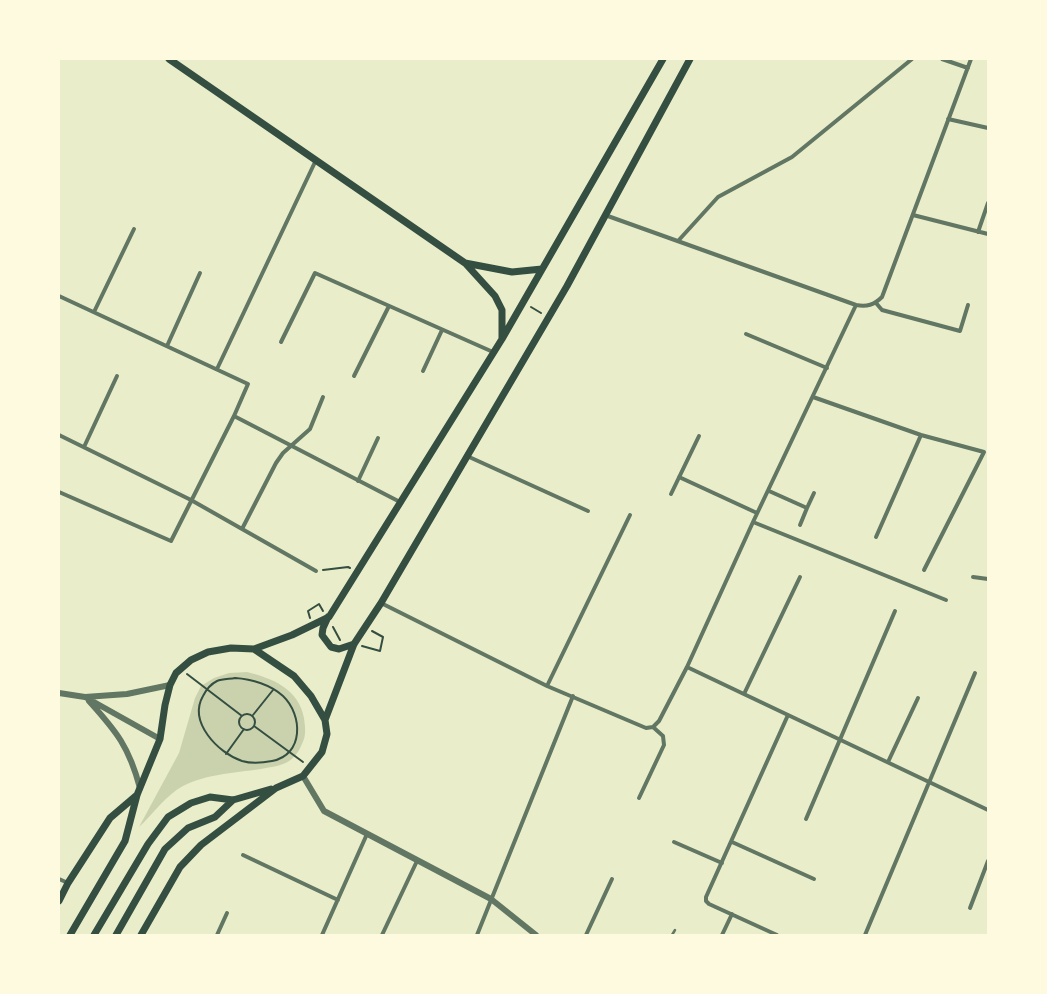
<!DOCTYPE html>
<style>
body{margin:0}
#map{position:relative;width:1047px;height:994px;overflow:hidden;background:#e9edc9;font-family:"Varela Round",sans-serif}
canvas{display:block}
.frame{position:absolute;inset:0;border:60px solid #fefae0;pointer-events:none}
</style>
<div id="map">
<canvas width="1047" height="994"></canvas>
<div class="frame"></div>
</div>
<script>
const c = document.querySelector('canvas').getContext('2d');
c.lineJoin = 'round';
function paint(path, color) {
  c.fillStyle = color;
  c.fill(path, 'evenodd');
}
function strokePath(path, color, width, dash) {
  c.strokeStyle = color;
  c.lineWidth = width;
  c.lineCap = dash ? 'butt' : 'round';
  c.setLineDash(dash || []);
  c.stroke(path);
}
const green = new Path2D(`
 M247 672C272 678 299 689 304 718 305 726 306 732 304 739 301 747 297 756 289 761 283 765 273 767 266 768 239 773 208 773 183 786 166 795 153 814 139 827L179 753 195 698 201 686 214 678 229 673Z`);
const path = new Path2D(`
 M531 307 541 313
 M323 570 348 567 350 568
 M310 618 308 611 319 604 323 611
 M333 627 340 640
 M362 646 380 651 383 637 372 631
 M187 674 242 716
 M235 678C252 679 271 685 283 696 303 715 304 755 272 761 262 763 252 764 242 761 218 753 188 722 203 696 206 690 211 684 217 681 222 679 230 679 235 678Z
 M239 722a8 8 0 1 1 16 0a8 8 0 1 1-16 0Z
 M253 715 273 690
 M254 726 303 762
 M226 754 244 729`);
const service = new Path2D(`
 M672 935 675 930`);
const minor = new Path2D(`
 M942 59 968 68
 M948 119 988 128
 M605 215 856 305C867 307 874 305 882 297L971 59
 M913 215 988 234
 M978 232 988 203
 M678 241 718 197 792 157 912 59
 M59 296 248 384 234 416 400 502
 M876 303 882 310 960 331 968 305
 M94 312 134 229
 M746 334 827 368
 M281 342 315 273 493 352
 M167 346 200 273
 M217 369 316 160
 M423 371 442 330
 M354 376 389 306
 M813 397 921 435 984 452 924 570
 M59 435 191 500 316 571
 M84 447 117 376
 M467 456 588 511
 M679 477 757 513
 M358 481 378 438
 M769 491 807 508 814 493
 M59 492 171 541 234 416
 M671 494 699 436
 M753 522 946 600
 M800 525 807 508
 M242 529 276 463 283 453 310 429 323 397
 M876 537 921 435
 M973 577 988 579
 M381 603 547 686 646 728 653 727
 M687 667 988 810
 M547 686 630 515
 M744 694 800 577
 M653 727 659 721 687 667 753 522 856 305
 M888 762 918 698
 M639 798 664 745 663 736 653 727
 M806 819 895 611
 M674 842 722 863
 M732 842 814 879
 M243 855 338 900
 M59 879 68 883
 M970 908 988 861
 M217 935 227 913
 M322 935 367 834
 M382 935 417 861
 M477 935 573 696
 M586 935 612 879
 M722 935 732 914
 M777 935 709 904 706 901V897L788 715
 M865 935 975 673`);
const tertiary = new Path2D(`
 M59 693 85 697 160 739
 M85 697 127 694 170 685
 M89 701C117 732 129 747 140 788
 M303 776 324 811 491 899 536 935`);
const secondary = new Path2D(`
 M169 59 465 263
 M502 338V310L495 296 465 263 512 272 542 269
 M328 617 323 628 322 635 331 647 339 649 354 644
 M254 649 292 635 329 617 502 339 663 59
 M325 720 354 644 381 603 567 286 690 59
 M59 901 68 883 110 818 137 795
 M70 935 125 841 137 795 160 739 165 705 170 685 176 673 191 660 208 652 231 648 254 649 294 676 311 696 325 720 327 734 322 752 303 776 276 788 201 845 180 867 141 935
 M94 935 148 844 168 817 191 803 210 797 233 800 271 789
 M116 935 165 849 188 828 215 817 233 800`);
paint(green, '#cad2ad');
strokePath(path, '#344e41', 2);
strokePath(service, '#617663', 2.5);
strokePath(minor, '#617663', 4);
strokePath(tertiary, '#617663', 6);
strokePath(secondary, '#344e41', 7);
</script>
